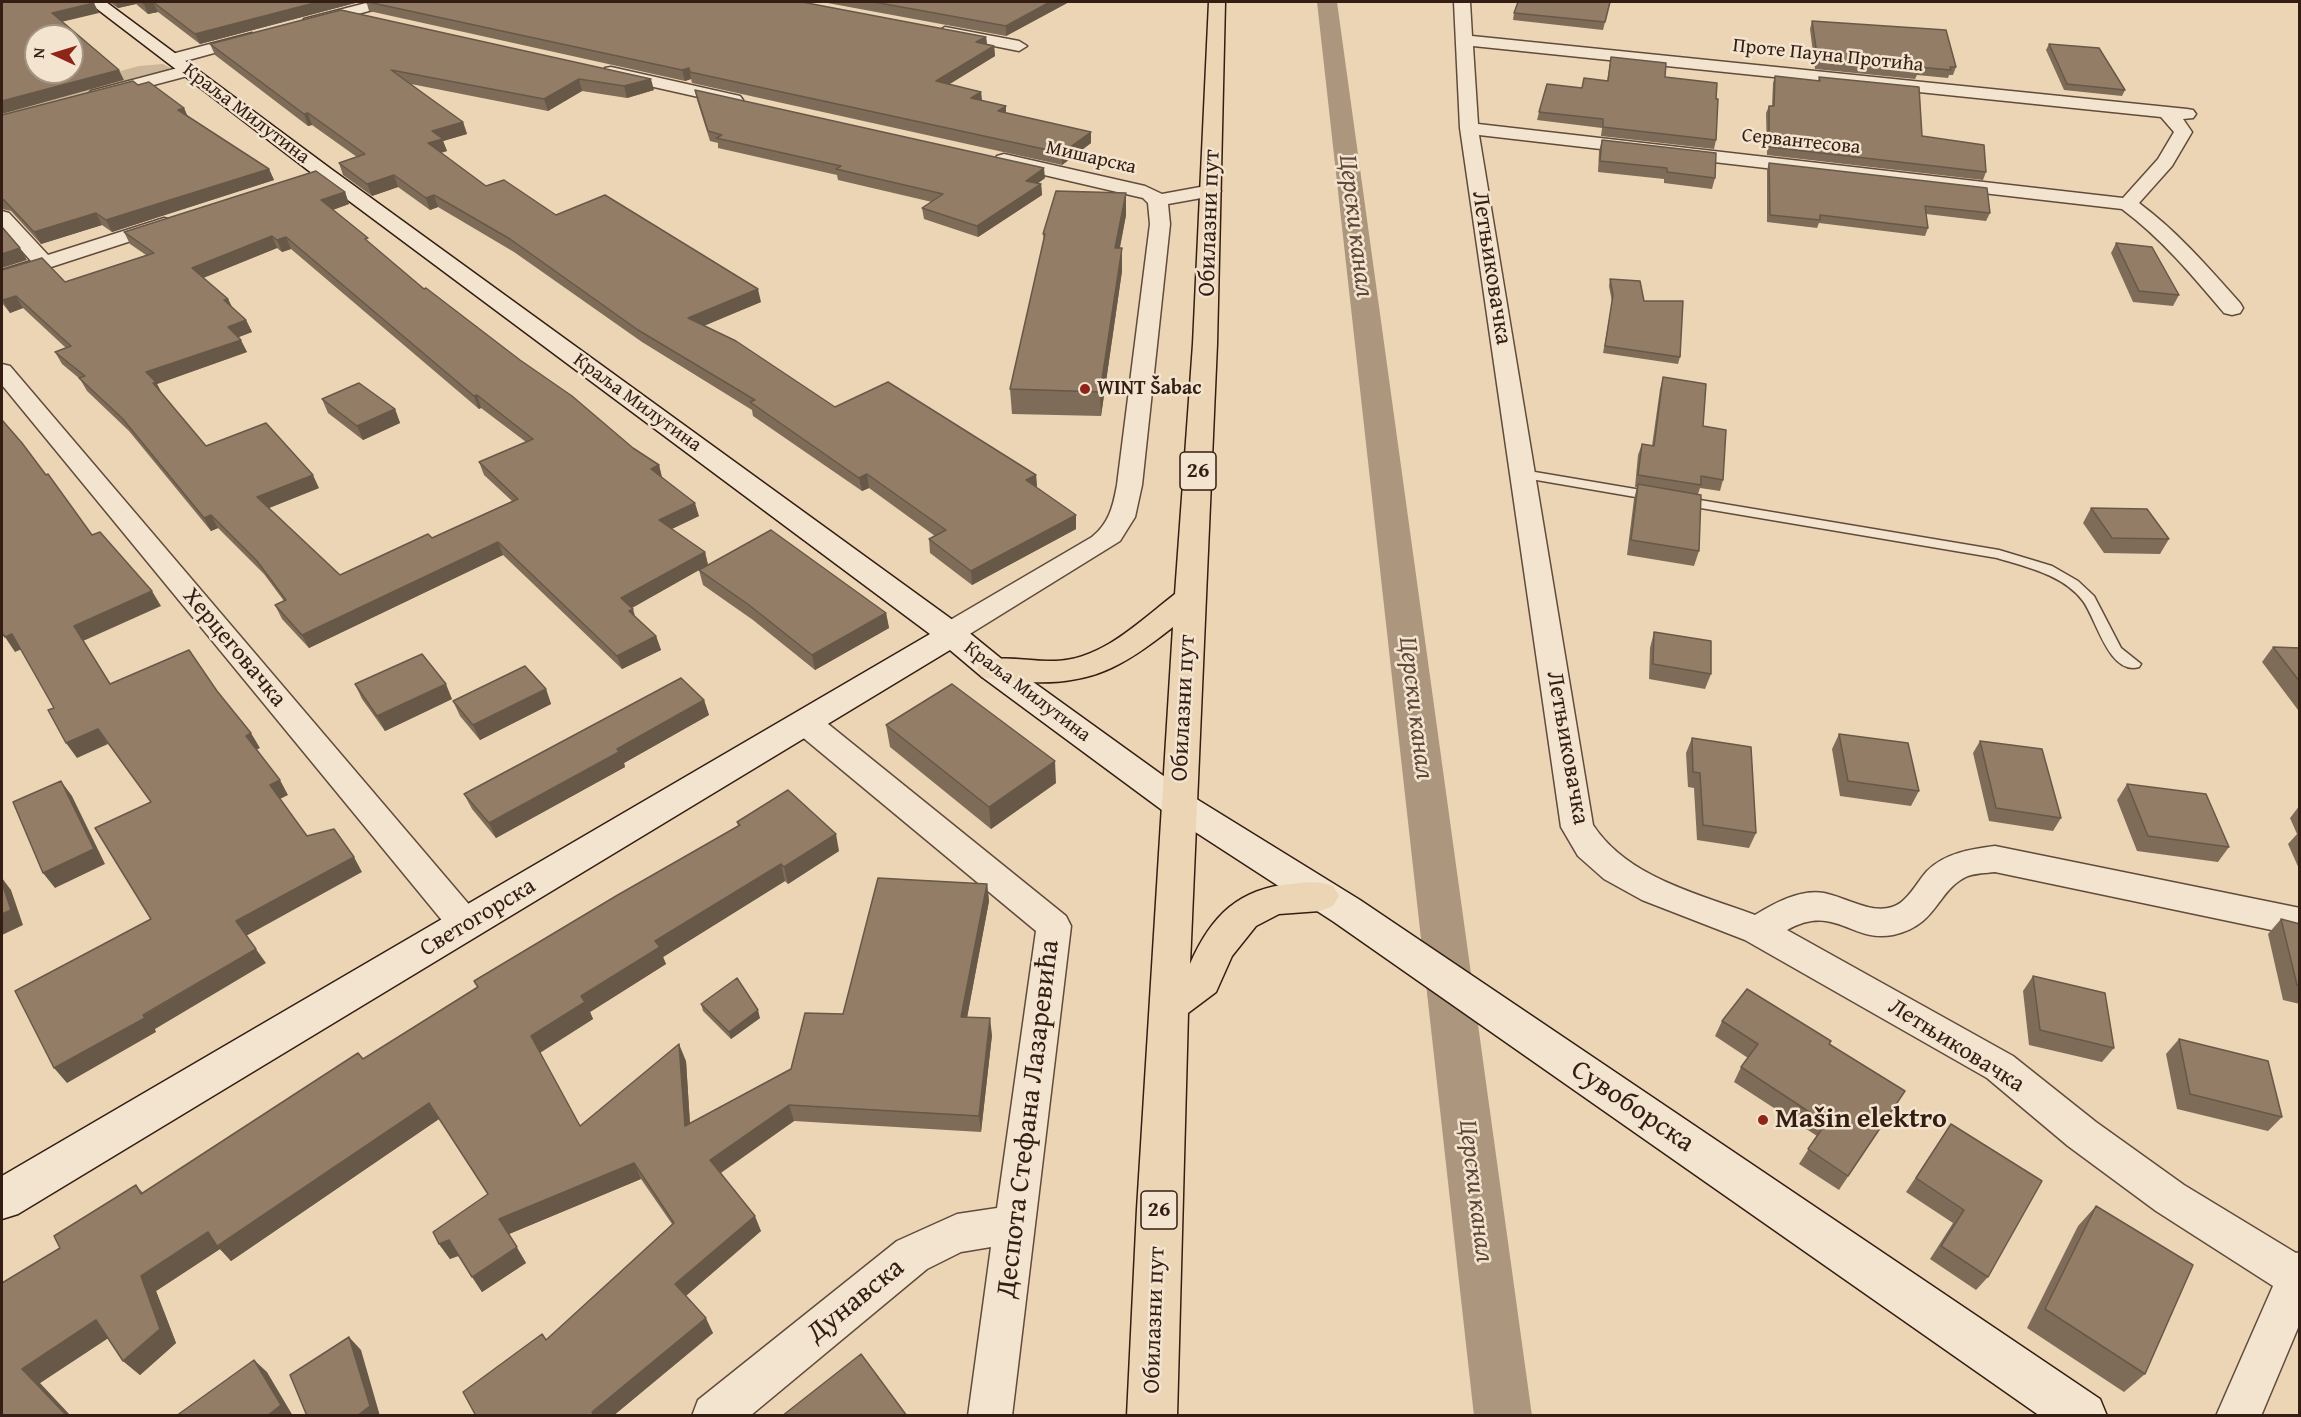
<!DOCTYPE html>
<meta charset="utf-8">
<style>
body{margin:0}
#map{position:relative;width:2301px;height:1417px;overflow:hidden;background:#ebd5b5;font-family:"Gentium Book Plus",serif}
canvas{display:block}
.frame{position:absolute;inset:0;border:3px solid #341d13;pointer-events:none}
.north{position:absolute;left:24px;top:24px;width:60px;height:60px;box-sizing:border-box;background:#f2e4cf;border:2px solid #a69484;border-radius:50%;rotate:274deg;font-size:16px;font-weight:700;line-height:24px;text-align:center;color:#341d13}
.north::after{content:'';display:block;margin:auto;width:21px;height:27px;background:#8f2418;clip-path:polygon(50% 0,100% 100%,50% 72%,0 100%)}
</style>
<div id="map">
<canvas width="2301" height="1417"></canvas>
<div class="frame"></div>
<div class="north">N</div>
</div>
<script>
const c = document.querySelector('canvas').getContext('2d');
c.lineJoin = 'round';
function paint(path, color) {
  c.fillStyle = color;
  c.fill(path, 'evenodd');
}
function strokePath(path, color, width, dash) {
  c.strokeStyle = color;
  c.lineWidth = width;
  c.lineCap = dash ? 'butt' : 'round';
  c.setLineDash(dash || []);
  c.stroke(path);
}
function drawText(font, color, halo, rows, align = 'center') {
  c.font = font + ' "Gentium Book Plus",serif';
  c.lineWidth = 5;
  c.setLineDash([]);
  c.textBaseline = 'middle';
  c.strokeStyle = halo;
  c.fillStyle = color;
  for (const [text, x, y, turn = 0] of rows) {
    c.save();
    c.translate(x, y);
    c.rotate((+turn || 0) * Math.PI / 180);
    c.textAlign = isNaN(turn) ? turn : align;
    if (halo) c.strokeText(text, 0, 0);
    c.fillText(text, 0, 0);
    c.restore();
  }
}
const green = new Path2D(`
 M163 64 170 68 167 72 2 118V103L139 66Z`);
const canal = new Path2D(`
 M1317 2H1337L1532 1416H1474Z`);
const lane = new Path2D(`
 M1523 470 1653 492 1659 496 1653 500 1519 477 1517 474 1519 471Z
 M1682 497 1999 550 2052 566 2078 581 2094 596 2121 648 2141 664 2139 667C2109 676 2096 618 2083 601 2064 575 2026 567 1997 558L1677 504 1676 501Z`);
const street = new Path2D(`
 M370 2H394L391 5 310 27 302 22 304 19Z
 M1454 2H1470L1472 36 2187 109 2193 110 2196 114 2193 118 2183 119 2192 132 2172 166 2139 203C2178 232 2208 267 2240 303L2243 308 2240 313 2232 315 2224 313C2192 275 2162 239 2122 209L1479 135 1593 825C1628 878 1699 894 1755 915 1775 903 1800 889 1824 893 1845 897 1870 914 1892 907 1907 903 1917 882 1927 871 1945 853 1971 849 1995 846L2300 908V936L1995 872C1986 873 1976 873 1968 876 1936 890 1939 925 1893 935 1851 943 1835 903 1787 930L2013 1056 2096 1122 2184 1185 2296 1253 2300 1252V1323L2261 1416H2216L2273 1286 2156 1211 2068 1146 1987 1078 1745 940 1642 900 1604 879 1578 856 1561 827 1460 128ZM1473 46 2161 117 2174 132 2158 159 2123 198 1478 124Z
 M945 27 1019 41 1027 46 1019 51 939 35 937 32Z
 M252 33 260 38 258 41 174 64 166 59 168 55Z
 M189 65 197 70 195 74 97 100 91 99 88 95 91 91Z
 M611 67 740 96 743 100 740 104 734 105 605 76 603 72 605 68Z
 M1004 154 1145 186 1162 194 1211 185 1218 187 1221 191 1218 195 1168 204 1170 224 1142 485 1135 517 1120 541 960 640 950 642 940 640 936 633 940 626 1092 537C1109 523 1113 507 1117 485L1150 224 1148 203 1143 198 997 164 995 160 997 156Z
 M2 211 9 213 48 255 164 218 171 220 174 224 171 228 2 283V270L31 261 2 228Z
 M2 364 10 366 478 915 483 925 478 935 466 939 454 935 2 385Z
 M806 712 817 715 1066 916 1071 926 1012 1416H968L991 1247 961 1252 927 1269 750 1416H692L698 1400 897 1241 957 1214 997 1208 1036 931 795 731 791 723 795 715Z`);
const secondary = new Path2D(`
 M88 2H106L331 169 961 626 1004 661 1190 795 1360 900 2100 1399 2107 1416H2040L1334 922 1166 813 982 677 950 650 18 1214 2 1219V1176L930 634 317 177Z`);
const primary = new Path2D(`
 M1209 2H1225L1217 344 1190 964C1211 916 1239 888 1292 884 1307 882 1319 881 1333 886L1339 896 1333 906 1320 911 1279 914 1256 926 1232 956 1216 992 1188 1013 1177 1416H1127L1137 1209 1173 627C1124 666 1092 685 1028 682 1012 681 997 681 982 677L977 669 982 661C1006 655 1031 662 1056 661 1103 659 1140 621 1175 594L1193 344Z`);
const wall = new Path2D(`
 M109 2H359L200 44 158 12 148 14 136 4 118 8Z
 M363 2H802L986 37 987 44 994 46 995 56 949 84 981 92 982 101 1006 106V113L1091 132V143L1062 165 692 83 691 79 685 81 369 11 367 4Z
 M822 2H1069L1006 36Z
 M1610 2 1603 30 1513 20 1514 13Z
 M341 10 654 90 627 98 582 91 548 111 411 84 463 122 467 134 443 141 447 151 441 153 486 186 556 215 761 302 704 325 835 407 1036 475 1037 488 1076 529 972 585 930 553 929 539 935 536 869 488 862 491 753 416 752 410 642 342 514 252 438 207 430 210 398 187 372 196 343 175 339 163 357 157 312 125 308 126 215 55 210 44Z
 M1812 21 1956 67 1953 75H1949L1948 78 1917 75 1915 79 1815 69 1810 29Z
 M2049 44 2125 90 2122 96 2064 90 2046 50Z
 M1611 57 1665 77 1716 99V140L1714 149 1601 136 1602 128 1537 120 1539 112 1582 88 1607 81Z
 M1775 76 1818 81 1819 77 1922 136 1986 172 1983 180 1767 155 1766 113 1769 106H1772L1773 83Z
 M138 85 184 108 187 116 269 169 274 180 112 232 102 225 41 244 11 211 2 209V115Z
 M695 90 1045 178 1037 184H1041L1042 195 978 237 924 219 922 208 932 202 838 180 837 175 718 148V143L710 141 697 100Z
 M1602 140 1715 178 1712 189 1664 183V179L1598 172 1599 151Z
 M1769 163 1990 213 1986 221 1926 214 1928 228 1925 236 1819 223 1817 228 1767 222V170Z
 M345 192 349 204 333 210 370 244 424 289 633 448 659 465 662 477 699 516 672 529 705 552 708 565 886 613 889 628 815 670 753 620 703 585 699 570 631 608 635 617 656 636 661 650 622 669 503 555 309 648 282 619 275 605 284 601 264 574 218 528 211 531 129 431 87 391 80 379 62 364 55 352 66 348 23 308 10 313 2 303V270L65 282 146 255 130 244 124 232ZM277 248 282 252 291 249 479 409 481 408 526 442 479 462 484 475 512 501 432 538 340 575 269 508 319 488 206 446 162 395 157 384 247 352 238 337 252 332 246 320 232 307 228 299 203 278Z
 M1126 193V215L1120 248H1122V271L1101 416 1012 414 1010 389 1044 241 1043 234Z
 M2116 243 2179 295 2173 306 2133 302 2111 253Z
 M1610 279 1680 357 1678 364 1603 353 1612 302 1609 286Z
 M1663 377 1703 426 1723 480 1720 491 1700 488 1698 494 1699 551 1694 566 1627 555 1634 499 1637 487H1635L1638 455 1642 444 1652 446 1660 389Z
 M322 399 395 409 400 423 363 440 328 413Z
 M2091 508 2169 539 2160 554 2104 553 2083 523Z
 M1654 632 1711 674 1705 689 1649 679 1650 648Z
 M2273 647 2300 648V710H2298L2262 662Z
 M355 684 452 699 385 731 362 699Z
 M546 689 551 704 480 740 460 716 453 701Z
 M704 700 709 715 624 763 625 767 496 838 472 809 464 794Z
 M886 725 1056 783 991 829 890 747Z
 M1839 734 1919 791 1911 806 1840 796 1832 749Z
 M1692 738 1756 833 1749 848 1697 840 1694 788 1688 787 1686 753Z
 M1980 741 2061 818 2053 831 1989 821 1973 753Z
 M2127 784 2229 847 2218 862 2137 851 2117 800Z
 M2300 805V871L2288 844 2297 834 2290 818Z
 M737 822 839 851 788 884 785 881 663 957 666 964 590 1012 593 1019 540 1053 580 1126 686 1061 690 1123 791 1069 843 1014 987 884 989 901 967 1017 992 1035 981 1132 794 1121 721 1173 761 1231 686 1296 713 1333 613 1416H476L546 1340 672 1224 641 1179 509 1234 526 1263 482 1292 459 1256 450 1259 439 1244 488 1194 439 1119 231 1261 220 1249 156 1291 176 1343 140 1375 123 1361 108 1338 40 1383 2 1416 60 1248 136 1185 143 1193 363 1059 477 987 474 981 738 826Z
 M2281 919 2300 924V1004L2283 1000 2268 934Z
 M2033 976 2114 1048 2102 1062 2029 1045 2023 991Z
 M701 1004 760 1018 731 1039 703 1011Z
 M1722 1021 1829 1044 1905 1091 1839 1190 1799 1164 1817 1136 1734 1082 1741 1067 1748 1058 1715 1036Z
 M2179 1039 2282 1117 2268 1131 2177 1109 2166 1054Z
 M1951 1124 1988 1277 1976 1290 1930 1259 1953 1223 1906 1192Z
 M2096 1206 2145 1374 2124 1392 2027 1328 2078 1226Z`);
const shadedWall = new Path2D(`
 M115 2H135L136 4 118 8Z
 M153 2 158 12 148 14 144 4Z
 M318 2H359L200 44 195 34Z
 M1050 2H1069L1006 36V26Z
 M94 3 99 13 57 23 52 13Z
 M986 37 987 47 976 42Z
 M994 46 995 56 937 92 936 81Z
 M689 68 691 79 685 81 682 70Z
 M119 70 124 80 2 114V101Z
 M579 79 582 91 548 111 544 99Z
 M651 79 654 90 627 98 624 86Z
 M981 92 982 103 971 98Z
 M1006 106V117L998 111Z
 M184 108 189 119 178 110Z
 M308 113 312 125 308 126 304 114Z
 M463 122 467 134 443 141 447 151 432 155 428 143 432 131Z
 M1091 132V143L1062 165V153Z
 M1044 168 1045 178 1026 192V181Z
 M269 169 274 180 112 232 106 220Z
 M394 175 398 187 372 196 367 184Z
 M1041 184 1042 195 978 237 977 226Z
 M345 192 349 204 326 212 321 200Z
 M1126 193V215L1115 271V248Z
 M434 195 438 207 430 210 426 198Z
 M96 213 102 225 41 244 34 232Z
 M272 236 277 248 198 280 192 268Z
 M286 237 291 249 282 252 277 240Z
 M20 248 27 260 2 268V254Z
 M1122 248V271L1101 416 1100 392Z
 M758 289 761 302 692 331 688 318Z
 M16 296 23 308 10 313 3 300Z
 M228 299 234 311 224 300Z
 M246 320 252 332 234 339 228 327Z
 M241 340 247 352 157 384 163 395 159 396 146 372Z
 M477 395 481 408 479 409 474 396Z
 M395 409 400 423 363 440 357 426Z
 M659 465 662 478 651 469Z
 M867 474 869 488 862 491 859 478Z
 M313 475 319 488 264 510 257 497Z
 M1036 475 1037 488 1026 480Z
 M695 503 699 516 663 533 659 520Z
 M211 515 218 528 211 531 204 518Z
 M1076 515V529L972 585 971 571Z
 M498 542 503 555 309 648 302 635Z
 M705 552 708 565 625 612 621 598Z
 M152 591 161 606 83 641 74 626Z
 M633 609 637 623 629 611Z
 M886 613 889 628 815 670 812 655Z
 M12 634 22 649 15 652 5 637Z
 M656 636 661 650 622 669 617 656Z
 M446 684 452 699 385 731 377 716Z
 M546 689 551 704 480 740 473 725Z
 M704 700 709 715 624 763 625 767 496 838 489 823Z
 M98 729 108 744 77 758 66 743Z
 M251 733 260 748 254 751 246 736Z
 M1055 761 1056 783 991 829 989 807Z
 M280 780 288 795 278 800 270 785Z
 M61 781 72 796 105 864 55 888 43 873Z
 M836 834 839 851 788 884 784 867Z
 M354 857 362 872 246 936 236 921Z
 M781 864 785 881 663 957 666 964 590 1012 593 1019 539 1053 531 1036 581 996 655 941Z
 M2 878 11 890 23 925 2 935Z
 M987 884 989 901 964 1034 961 1017Z
 M256 949 266 963 155 1029 156 1032 67 1083 54 1068Z
 M758 1010 760 1018 731 1039 729 1032Z
 M990 1018 992 1035 981 1132 979 1116Z
 M679 1044 686 1061 691 1142 685 1126Z
 M429 1103 439 1119 231 1261 220 1249 156 1291 176 1343 140 1375 123 1361 141 1276 208 1232Z
 M789 1105 794 1121 717 1175 710 1160Z
 M634 1163 641 1179 509 1234 526 1263 482 1292 472 1277 499 1219Z
 M755 1216 761 1231 682 1299 675 1284Z
 M449 1240 459 1255 450 1259 439 1244Z
 M706 1318 713 1333 613 1416H595L592 1412Z
 M96 1320 113 1335 40 1383 71 1416H67L22 1369Z
 M349 1337 361 1350 380 1416H357Z
 M254 1360 267 1372 293 1416H267Z`);
const building = new Path2D(`
 M2 2H92L94 3 52 13 119 70 2 101ZM36 36H72V72H36Z
 M141 2H318L195 34 153 2 144 4Z
 M368 2H802L986 37 976 42 994 46 936 81 981 92 971 98 1006 106 998 111 1091 132 1062 153 690 72 689 68 682 70Z
 M874 2H1050L1006 26Z
 M1518 2H1610L1605 22 1514 13Z
 M341 10 651 79 624 86 579 79 544 99 391 70 463 122 432 131 443 139 428 143 486 186 504 180 556 215 605 195 758 289 688 318 736 341 835 407 888 382 1036 475 1026 480 1076 515 971 571 929 539 946 530 867 474 859 478 750 402 755 400 638 330 510 239 434 195 426 198 394 175 367 184 339 163 365 154 308 113 304 114 210 44Z
 M1812 21 1946 30 1956 67H1950L1951 70 1918 67V71L1818 61Z
 M2049 44 2099 48 2125 90 2067 84Z
 M1611 57 1666 63 1665 77 1717 83 1716 99H1718L1716 140 1603 127V119L1539 112 1547 84 1582 88 1584 78 1608 81Z
 M1775 76 1820 81 1819 77 1919 87 1922 136 1984 145 1986 172 1769 147V106H1774Z
 M133 81 138 85 149 82 184 108 178 110 269 169 106 220 96 213 34 232 4 200 2 199V115Z
 M695 90 1044 168 1026 181 1041 184 977 226 922 208 943 194 836 169 841 166 716 138 722 135 708 131Z
 M1602 140 1716 153 1715 178 1667 172V168L1600 161Z
 M1769 163 1987 188 1990 213 1925 206 1928 228 1820 215V220L1770 215Z
 M316 171 345 192 321 200 368 238 365 239 424 289 426 288 520 360 572 396 633 448 659 465 651 469 695 503 659 520 705 552 621 598 633 609 629 611 656 636 617 656 498 542 302 635 275 605 286 600 257 561 211 515 204 518 122 418 79 378 85 376 55 352 71 346 16 296 3 300 2 299V270L42 258 65 282 154 253 124 232ZM272 236 277 240 286 237 474 396 477 395 533 439 479 462 518 499 432 538 428 534 340 575 257 497 313 475 266 423 206 446 153 383 156 382 146 372 241 340 228 327 246 320 224 300 228 299 192 268Z
 M1056 191 1126 193 1115 248H1122L1100 392 1010 389 1045 234H1043Z
 M2 227 20 248 2 254Z
 M2116 243 2152 247 2179 295 2139 291Z
 M1610 279 1640 281 1644 301H1683L1680 357 1605 346 1613 295Z
 M1663 377 1706 384 1703 426 1726 430 1723 480 1701 476V485L1638 475 1642 444 1654 446Z
 M359 383 395 409 357 426 322 399Z
 M2 420 22 443 46 475 48 474 92 535 100 532 152 591 74 626 110 684 189 650 217 691 251 733 246 736 280 780 270 785 307 836 334 829 354 857 236 921 256 949 143 1015 145 1018 54 1068 15 991 151 919 95 828 151 802 98 729 66 743 48 710 54 708 12 634 5 637 2 633Z
 M1638 484 1701 495 1699 551 1631 540Z
 M2091 508 2147 509 2169 539 2112 538Z
 M771 530 886 613 812 655 749 605 699 570Z
 M1654 632 1711 641V674L1653 664Z
 M2273 647 2300 648V682Z
 M422 654 446 684 377 716 355 684Z
 M525 666 546 689 473 725 453 701Z
 M681 678 704 700 617 749 619 752 489 823 464 794Z
 M952 684 1055 761 989 807 886 725Z
 M1839 734 1908 743 1919 791 1848 781Z
 M1692 738 1751 747 1756 833 1703 825 1700 773 1693 772Z
 M1980 741 2042 749 2061 818 1996 808Z
 M61 781 94 849 43 873 13 802Z
 M2127 784 2206 794 2229 847 2148 836Z
 M788 790 836 834 784 867 781 864 655 941 660 947 581 996 585 1002 531 1036 580 1126 679 1044 685 1126 791 1069 805 1013 843 1014 878 878 987 884 961 1017 990 1018 979 1116 789 1105 710 1160 755 1216 675 1284 706 1318 592 1412 594 1416H476L463 1392 542 1334 546 1340 674 1223 634 1163 499 1219 517 1247 472 1277 449 1240 439 1244 433 1232 488 1194 429 1103 217 1246 208 1232 141 1276 160 1329 123 1361 96 1320 22 1369 67 1416H2V1283L60 1248 54 1236 136 1185 141 1194 358 1053 363 1059 478 987 474 981 616 896 740 825 737 822Z
 M2 883 11 910 2 914Z
 M2281 919 2300 924V985H2297Z
 M2033 976 2105 993 2114 1048 2040 1030Z
 M737 978 758 1010 729 1032 701 1004Z
 M1747 989 1831 1041 1829 1044 1905 1091 1848 1176 1808 1149 1826 1123 1741 1067 1758 1044 1722 1021Z
 M2179 1039 2268 1061 2282 1117 2190 1094Z
 M1951 1124 2042 1181 1988 1277 1941 1246 1964 1210 1916 1178Z
 M2096 1206 2193 1265 2145 1374 2045 1309Z
 M349 1337 370 1406 357 1416H307L290 1375Z
 M861 1354 907 1416H782Z
 M254 1360 281 1405 267 1416H176Z`);
const markers = [
 [1085,389,6,"#8f2418"],
 [1763,1120,6,"#8f2418"]
];
const farStreetnames = [
 ["Проте Пауна Протића",1828,56,6],
 ["Краља Милутина",246,114,37],
 ["Сервантесова",1801,142,6],
 ["Мишарска",1091,158,13],
 ["Краља Милутина",637,403,36],
 ["Краља Милутина",1027,692,37]
];
const farPoinames = [
 ["WINT Šabac",1097,389]
];
const shields = [
 [1198,471,36],
 [1159,1210,36]
];
const shieldNames = [
 ["26",1198,471],
 ["26",1159,1210]
];
const streetNames = [
 ["Обилазни пут",1210,223,-88],
 ["Летњиковачка",1491,268,81],
 ["Херцеговачка",234,648,50],
 ["Обилазни пут",1184,708,-87],
 ["Летњиковачка",1567,748,80],
 ["Светогорска",478,918,-31],
 ["Летњиковачка",1956,1046,32],
 ["Обилазни пут",1155,1320,-88]
];
const waterNames = [
 ["Церски канал",1355,226,83],
 ["Церски канал",1415,708,83],
 ["Церски канал",1475,1191,83]
];
const nearStreetnames = [
 ["Сувоборска",1632,1107,34],
 ["Деспота Стефана Лазаревића",1029,1119,-83],
 ["Дунавска",856,1301,-39]
];
const nearPoinames = [
 ["Mašin elektro",1775,1120]
];
paint(green, '#ccb699');
paint(canal, '#ad967e');
strokePath(lane, '#624b3c', 3);
strokePath(street, '#624b3c', 3);
strokePath(secondary, '#341d13', 3);
strokePath(primary, '#341d13', 3);
paint(lane, '#f2e4cf');
paint(street, '#f2e4cf');
paint(secondary, '#f2e4cf');
paint(primary, '#ebd5b5');
paint(wall, '#7e6c59');
paint(shadedWall, '#675848');
paint(building, '#937d67');
strokePath(building, '#675848', 1.5);
for (const [x, y, r, color] of markers) {
  const dot = new Path2D();
  dot.arc(x, y, r, 0, 2 * Math.PI);
  c.fillStyle = color;
  c.fill(dot);
  strokePath(dot, '#f2e4cf', 2);
}
drawText('20px', '#341d13', '#f2e4cf', farStreetnames);
drawText('bold 20px', '#341d13', '#f2e4cf', farPoinames, 'left');
for (const [x, y, w] of shields) {
  const box = new Path2D();
  box.roundRect(x - w / 2, y - 19, w, 38, 4.5);
  c.fillStyle = '#f2e4cf';
  c.fill(box);
  strokePath(box, '#341d13', 1.5);
}
drawText('bold 22px', '#341d13', null, shieldNames);
drawText('24px', '#341d13', '#f2e4cf', streetNames);
drawText('italic 26px', '#5e4738', '#f2e4cf', waterNames);
drawText('28px', '#341d13', '#f2e4cf', nearStreetnames);
drawText('bold 28px', '#341d13', '#f2e4cf', nearPoinames, 'left');
</script>
